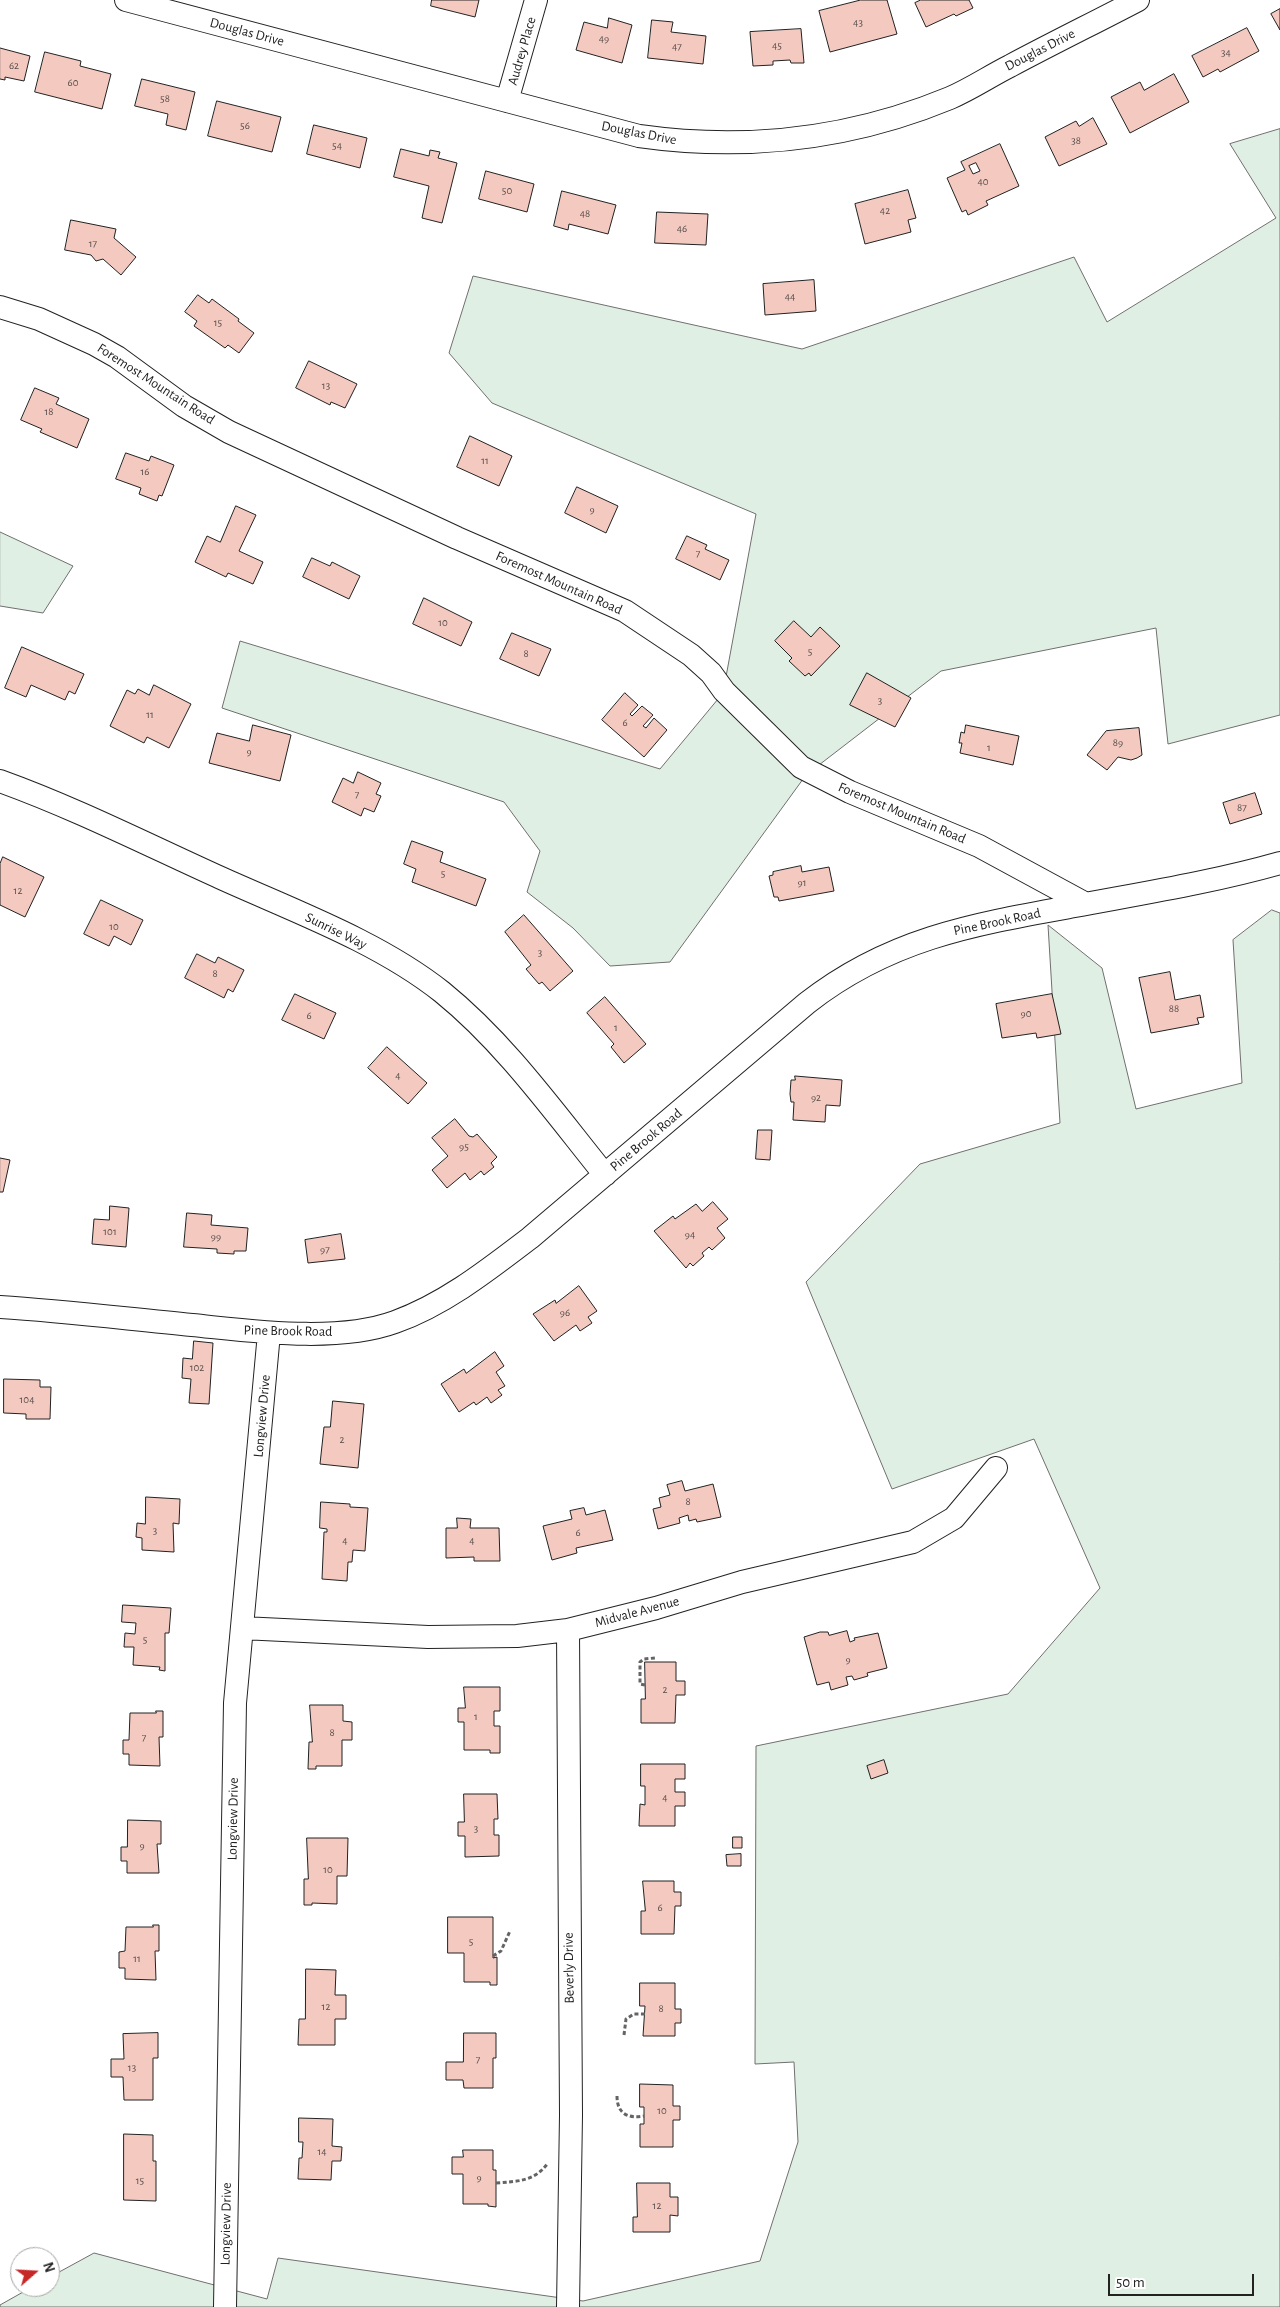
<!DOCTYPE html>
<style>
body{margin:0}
#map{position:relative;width:1280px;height:2307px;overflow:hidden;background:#fff;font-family:"Alegreya Sans",sans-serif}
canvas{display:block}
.north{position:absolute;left:10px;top:2247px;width:50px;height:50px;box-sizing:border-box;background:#fff;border:1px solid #a7a7a7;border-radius:50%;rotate:71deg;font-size:14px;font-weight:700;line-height:20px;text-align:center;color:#222}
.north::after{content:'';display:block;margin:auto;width:18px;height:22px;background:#c62828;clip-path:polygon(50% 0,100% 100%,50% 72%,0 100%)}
.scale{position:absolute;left:1108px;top:2274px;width:146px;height:22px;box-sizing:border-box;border:2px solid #222;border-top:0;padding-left:6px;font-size:15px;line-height:18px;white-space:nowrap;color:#222;-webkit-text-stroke:4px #fff;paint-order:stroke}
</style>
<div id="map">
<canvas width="1280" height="2307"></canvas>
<div class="north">N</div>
<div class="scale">50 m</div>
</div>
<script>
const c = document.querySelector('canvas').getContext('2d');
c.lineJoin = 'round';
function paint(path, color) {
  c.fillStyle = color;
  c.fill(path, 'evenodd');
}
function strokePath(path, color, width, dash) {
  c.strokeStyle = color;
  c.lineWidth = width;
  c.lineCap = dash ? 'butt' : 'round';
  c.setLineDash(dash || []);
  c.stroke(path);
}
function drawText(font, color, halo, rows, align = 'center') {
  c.font = font + ' "Alegreya Sans",sans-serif';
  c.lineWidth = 4;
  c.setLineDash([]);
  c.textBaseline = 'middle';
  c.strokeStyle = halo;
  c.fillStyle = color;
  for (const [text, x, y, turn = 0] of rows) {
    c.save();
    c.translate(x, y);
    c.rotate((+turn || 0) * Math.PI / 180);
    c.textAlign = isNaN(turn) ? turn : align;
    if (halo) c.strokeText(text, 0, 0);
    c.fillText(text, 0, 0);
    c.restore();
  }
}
const green = new Path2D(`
 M1280 129V715L1168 744 1156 628 941 671 806 775 670 962 610 966 573 928 527 892 540 851 504 802 222 708 240 641 660 769 723 693 756 514 492 403 449 353 473 276 802 349 1074 257 1107 322 1276 218 1230 144Z
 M0 532 73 566 43 613 0 606Z
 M1272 910 1280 913V2307H0V2305L32 2287H50V2277L94 2253 267 2299 278 2258 583 2301 760 2261 798 2142 794 2062 755 2064 756 1746 1008 1694 1100 1588 1034 1439 892 1489 806 1282 920 1164 1060 1123 1048 925 1102 968 1136 1109 1242 1083 1233 940Z`);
const building = new Path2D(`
 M432 0H479L475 17 431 6Z
 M861 0H887L897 34 830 52 819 11Z
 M921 0H969L973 8 956 16 954 14 926 27 915 3Z
 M1280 9V30L1271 14Z
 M609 18 632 25 622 63 576 50 584 22 607 28Z
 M652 20 673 22 671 32 706 36 703 64 648 58Z
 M1247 28 1259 51 1220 72 1218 69 1203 77 1192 56Z
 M801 29 804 63H791L790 60 773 61V65L753 66 750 32Z
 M0 48 30 56 24 81 5 77V80L0 79Z
 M45 52 81 61 80 66 111 74 102 109 35 92Z
 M1174 74 1189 102 1130 133 1111 97 1140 82 1144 90Z
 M142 79 195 92 186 130 166 125 168 114 135 106Z
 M217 101 281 117 272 152 208 136Z
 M1093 118 1107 144 1059 166 1045 137 1076 121 1079 126Z
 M314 125 367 138 360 168 307 154Z
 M1000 144 1019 186 986 201 988 205 968 215 966 210 962 212 947 178 965 170 961 162ZM976 163 980 171 973 174 969 166Z
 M401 149 429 156 430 150 440 152 438 158 457 163 442 223 422 218 429 186 394 177Z
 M486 171 534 184 527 212 479 199Z
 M908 190 916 218 908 220 911 232 865 244 855 204Z
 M562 191 616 205 608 234 569 224 568 230 554 226Z
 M657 212 708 214 706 245 655 243Z
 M71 220 116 229 114 238 136 257 121 275 103 259 96 261 91 255 65 250Z
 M814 280 816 311 765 315 763 284Z
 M198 295 209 303 212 299 239 319 238 321 254 333 239 353 228 345 225 348 194 326 197 321 185 312Z
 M309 361 357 384 345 408 331 402 330 405 296 388Z
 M35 388 59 398 56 404 89 419 77 448 40 432 42 429 21 420Z
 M470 436 512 456 499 486 457 467Z
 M126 453 149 461 151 456 174 465 162 496 159 495 157 501 139 494 141 488 116 479Z
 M577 487 618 506 606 533 565 513Z
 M236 506 256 515 239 551 263 562 253 584 228 573 226 577 195 562 207 536 220 542Z
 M687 536 707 545 705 549 729 560 720 580 676 559Z
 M312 558 330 566 332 562 360 576 349 599 303 577Z
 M424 598 472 622 461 646 413 624Z
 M794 621 811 637 820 627 840 646 811 676 809 673 805 676 789 661 792 658 775 641Z
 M512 633 551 649 539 676 500 659Z
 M22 647 84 674 75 694 69 691 65 700 31 685 26 697 5 688Z
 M867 673 911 698 895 727 850 705Z
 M154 685 191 704 169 748 147 737 144 743 110 726 127 690 135 694 138 689 149 695Z
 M625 693 638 705 630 714 632 716 642 706 653 715 643 726 646 728 654 718 667 730 644 757 602 720Z
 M253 725 291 735 280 781 209 763 217 733 249 741Z
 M966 725 1019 736 1013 765 960 753 962 743H959L961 732 964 733Z
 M1139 728 1142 755 1137 758 1131 760 1118 757 1107 770 1087 755 1106 731Z
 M358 772 381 783 376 794 381 796 374 812 364 808 361 816 332 802 343 778 353 783Z
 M1255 793 1262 814 1230 824 1223 803Z
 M412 841 443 852 440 862 486 879 476 906 412 882 416 869 404 864Z
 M3 857 44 877 25 917 0 905V864Z
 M801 866 802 872 829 867 834 891 779 901 778 897H774L769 876 773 875V872Z
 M101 900 143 920 131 945 114 936 109 946 84 934Z
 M524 915 573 971 550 991 542 982 539 984 526 969 531 965 505 932Z
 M197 954 215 963 218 957 244 970 233 992 228 989 224 998 185 978Z
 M1170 972 1175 1000 1200 995 1204 1017 1197 1018 1199 1024 1151 1033 1139 978Z
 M295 994 336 1013 324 1039 282 1020Z
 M1052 994 1061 1034 1037 1038 1036 1033 1002 1038 996 1004Z
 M605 997 646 1044 624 1063 611 1047 614 1044 587 1013Z
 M387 1047 427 1083 408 1104 368 1068Z
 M795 1076 842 1080 840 1106 826 1105 825 1122 793 1120 794 1102H791L790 1094 791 1080H795Z
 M455 1119 469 1136 473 1137 477 1134 497 1157 491 1163 494 1167 484 1175 481 1171 470 1180 465 1173 447 1188 432 1170 448 1156 432 1138Z
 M758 1130H772L770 1160 756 1159Z
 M0 1158 10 1160 3 1192H0Z
 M713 1202 728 1219 717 1228 725 1238 712 1250 709 1247 702 1253 704 1256 693 1266 690 1263 686 1268 654 1231 673 1216 675 1219 696 1204 702 1211Z
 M110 1206 129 1208 126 1247 92 1244 94 1219 109 1220Z
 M187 1213 212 1215 211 1225 248 1228 246 1251H234V1254L217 1253V1249L184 1247Z
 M341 1234 345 1259 308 1263 305 1240Z
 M579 1286 597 1311 588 1317 592 1323 580 1331 576 1325 554 1341 533 1314 555 1300 556 1303Z
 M194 1341 213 1343 209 1404 189 1403 191 1379 182 1378 183 1358 192 1359Z
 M495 1352 504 1366 496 1372 505 1386 498 1390 502 1395 491 1403 487 1397 476 1405 474 1402 459 1412 441 1384 464 1369 466 1373Z
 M4 1379 40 1380V1387H51L50 1419H26V1414L4 1413Z
 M333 1401 364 1404 358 1468 320 1464 324 1427H330Z
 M682 1481 685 1491 713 1484 721 1517 697 1522 696 1519 689 1521 688 1515 679 1518 680 1523 658 1529 653 1509 661 1507 659 1498 670 1495 667 1485Z
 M146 1497 180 1499 179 1524 173 1523 174 1552 142 1550V1538L136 1537 137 1523 145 1524Z
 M321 1502 350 1504V1507L368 1508 365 1551 353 1550 352 1562H348L347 1581 322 1579 324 1532H327V1529L320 1528Z
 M584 1508 586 1515 605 1510 613 1540 576 1548 577 1553 552 1560 543 1526 572 1519 570 1511Z
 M457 1518 471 1519 470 1528H499L500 1561H474V1557L446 1558V1528H457Z
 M123 1605 171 1608 169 1633H165V1671L159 1670 160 1667 133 1665 134 1647H124L125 1633 135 1634 136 1623 122 1622Z
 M847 1631 850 1642 855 1640 854 1638 878 1633 887 1668 867 1673 868 1676 854 1680 852 1676 846 1677 848 1685 831 1690 829 1682 817 1685 804 1637 820 1632H828L829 1635Z
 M645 1662H676V1681H685V1695H676L675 1723H641V1699H645Z
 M464 1687H500V1711H494V1726H500V1753H490V1750H464V1722H458V1708H465Z
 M310 1705H343V1721L352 1722V1740H342V1766H316V1769H308L309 1742H312Z
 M156 1711H163V1737H159L160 1766 129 1765V1754H123V1740H129L130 1713H156Z
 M884 1760 888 1773 871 1779 867 1766Z
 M641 1764H685V1779H675V1792H685V1806H675V1826H639L640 1804 645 1805V1786H641Z
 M464 1794H497L498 1819H494V1835H499V1856L465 1857V1836H458V1822H464Z
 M128 1820 161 1821V1844H157L159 1873H127V1861H121V1847H127Z
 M733 1837H742V1848H733Z
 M307 1838H348L347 1876H337V1904L312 1903V1905H304V1879H308Z
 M741 1854V1866H727L726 1855Z
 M643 1881H674V1892H681V1906H675L674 1934H641V1911H645Z
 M448 1917H493V1958L497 1957V1985H490V1982H464V1953H448Z
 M153 1925H159V1951H155L156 1980 125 1979V1968H119V1952L125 1951 126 1927H153Z
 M306 1969 336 1970 335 1995H346V2019H335V2045H298L299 2019H305Z
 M640 1983H675V2009H681V2023H675V2036H643L645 2006H640Z
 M158 2033V2058H153V2100H124L123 2077H111V2059H124L123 2034Z
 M464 2033H496V2058H493V2088H464L463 2080H446V2062H463Z
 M640 2084 673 2085V2106H680V2120H673V2147H640V2124H644V2107H640Z
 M299 2118 333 2119 332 2146 342 2147 341 2161H332L331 2180 298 2179 299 2158H302L303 2142H299Z
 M124 2134 153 2135V2161H156V2201L124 2200Z
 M463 2150H493V2170H496V2207L488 2206V2204H463V2174H452V2157H463Z
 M637 2183H670V2197H678V2216L670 2215V2232H633V2217H637Z`);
const path = new Path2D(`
 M645 1685 640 1684V1662L644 1659 655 1658
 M493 1956 501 1951 510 1931
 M624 2035 626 2019 634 2014H645
 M617 2096C617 2113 627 2119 644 2116
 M496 2183C518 2181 534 2182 548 2163`);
const minor = new Path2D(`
 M126 0 639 136C745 151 851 139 950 98 971 89 990 76 1010 66 1053 43 1096 22 1138 0
 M507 101 536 0
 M0 307 39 319 94 344 117 357 184 406 229 432 457 538 625 611 691 655 711 673 724 691 801 767 850 792 979 846 1086 904
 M0 781C75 808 148 845 221 878 294 911 379 942 442 992 505 1043 554 1112 605 1175
 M0 1307C64 1311 128 1319 192 1325 253 1331 337 1343 395 1322 445 1304 488 1270 530 1238L807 1003C890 938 975 924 1075 906 1144 893 1213 882 1280 863
 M242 1628 428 1637 517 1636 568 1630 656 1608 742 1582 913 1542 954 1518 996 1468
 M568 1630 571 2115 568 2307
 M225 2307 235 1703 269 1333`);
const numberNames = [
 ["43",858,23],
 ["49",604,39],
 ["45",777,46],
 ["47",677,47],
 ["34",1226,53],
 ["62",14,66],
 ["60",73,83],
 ["58",165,99],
 ["56",245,126],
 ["38",1076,141],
 ["54",337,146],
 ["40",983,182],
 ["50",507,191],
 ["42",885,211],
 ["48",585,214],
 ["46",682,229],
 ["17",93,244],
 ["44",790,297],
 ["15",218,323],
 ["13",326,386],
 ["18",49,412],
 ["11",485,461],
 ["16",145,472],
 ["9",592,510],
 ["7",698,554],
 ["10",443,623],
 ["5",810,652],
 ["8",526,654],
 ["3",880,701],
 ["11",150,715],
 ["6",625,723],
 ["89",1118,743],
 ["1",989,748],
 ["9",249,752],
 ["7",357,795],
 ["87",1242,808],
 ["5",443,874],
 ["91",802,883],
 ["12",18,891],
 ["10",114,927],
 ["3",540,953],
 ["8",215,974],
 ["88",1174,1009],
 ["90",1026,1014],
 ["6",309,1016],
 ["1",616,1028],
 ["4",398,1076],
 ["92",816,1098],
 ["95",464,1147],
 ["101",110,1232],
 ["94",690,1235],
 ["99",216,1237],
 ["97",325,1250],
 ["96",565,1313],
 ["102",197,1368],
 ["104",27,1400],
 ["2",342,1440],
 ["8",688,1502],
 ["3",155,1531],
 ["6",578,1533],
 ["4",345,1541],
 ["4",472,1541],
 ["5",145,1640],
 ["9",848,1660],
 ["2",665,1690],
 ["1",476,1717],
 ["8",332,1733],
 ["7",144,1738],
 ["4",665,1798],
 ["3",476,1829],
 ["9",142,1846],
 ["10",328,1870],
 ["6",660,1908],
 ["5",471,1942],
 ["11",137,1959],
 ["12",326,2007],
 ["8",661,2009],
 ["7",478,2060],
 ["13",132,2068],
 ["10",662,2111],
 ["14",322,2152],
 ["9",479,2178],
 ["15",140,2181],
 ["12",657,2206]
];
const streetNames = [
 ["Douglas Drive",247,32,15],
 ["Douglas Drive",1040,50,-27],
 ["Audrey Place",522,51,-74],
 ["Douglas Drive",639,133,11],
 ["Foremost Mountain Road",156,384,33],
 ["Foremost Mountain Road",559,583,24],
 ["Foremost Mountain Road",902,813,23],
 ["Pine Brook Road",997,922,-12],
 ["Sunrise Way",336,931,26],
 ["Pine Brook Road",646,1140,-40],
 ["Pine Brook Road",288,1331,1],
 ["Longview Drive",262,1416,-85],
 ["Midvale Avenue",637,1612,-15],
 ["Longview Drive",233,1819,-89],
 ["Beverly Drive",569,1968,-91],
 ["Longview Drive",226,2224,-89]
];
paint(green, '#e0efe3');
strokePath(green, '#6f6f6f', 1);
paint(building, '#f3c9c0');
strokePath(building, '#222', 1);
strokePath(minor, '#222', 24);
strokePath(path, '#646464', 3, [4, 2.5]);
strokePath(minor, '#fff', 22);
drawText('11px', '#564c4a', null, numberNames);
drawText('14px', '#222', '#fff', streetNames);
</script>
